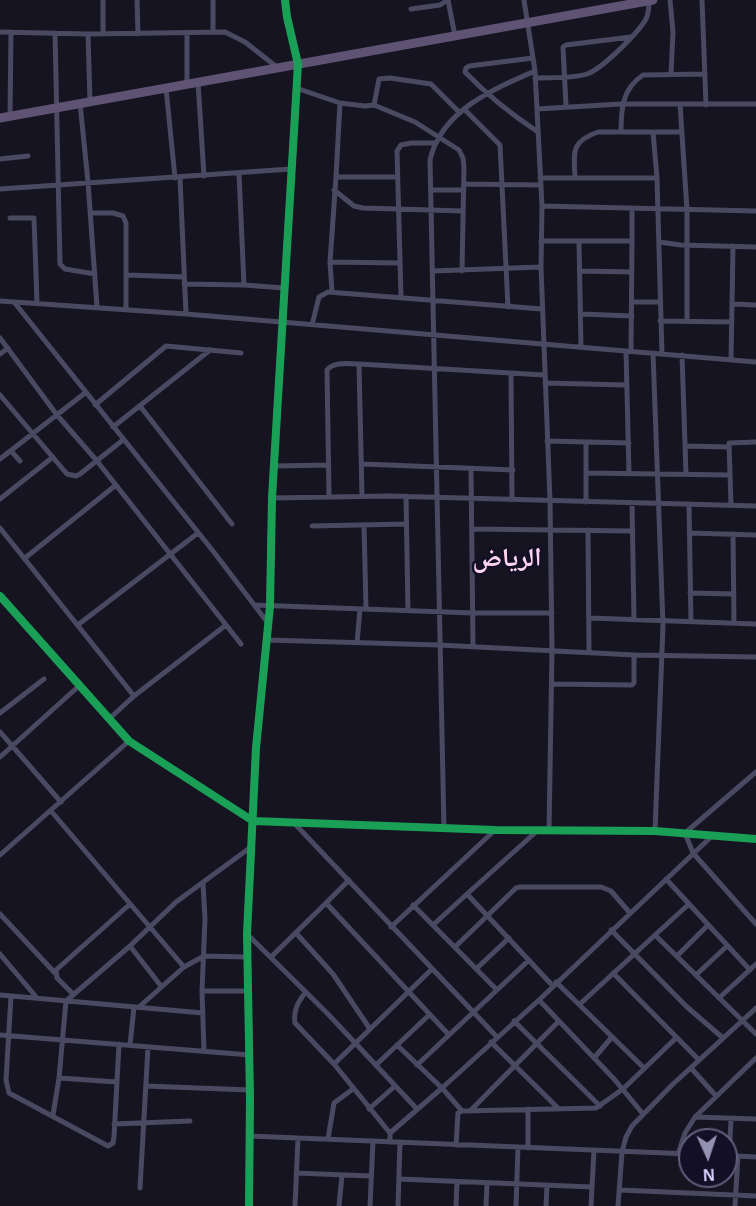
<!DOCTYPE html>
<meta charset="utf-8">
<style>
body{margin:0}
#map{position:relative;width:756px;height:1206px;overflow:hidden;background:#161421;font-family:Helvetica,sans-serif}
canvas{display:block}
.north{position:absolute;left:678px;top:1128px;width:60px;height:60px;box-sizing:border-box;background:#130f26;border:2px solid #625e7d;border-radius:50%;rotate:177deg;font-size:16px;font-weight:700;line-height:24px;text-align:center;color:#d9d4ff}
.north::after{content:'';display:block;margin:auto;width:21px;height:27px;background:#9591b1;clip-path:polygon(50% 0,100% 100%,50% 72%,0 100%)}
</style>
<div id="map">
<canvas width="756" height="1206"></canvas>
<div class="north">N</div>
</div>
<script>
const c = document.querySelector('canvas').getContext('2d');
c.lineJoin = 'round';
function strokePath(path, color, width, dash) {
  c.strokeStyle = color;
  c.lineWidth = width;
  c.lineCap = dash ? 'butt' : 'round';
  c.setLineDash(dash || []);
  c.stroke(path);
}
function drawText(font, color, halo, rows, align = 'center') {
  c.font = font + ' Helvetica,"Noto Naskh Arabic",sans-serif';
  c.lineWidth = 5;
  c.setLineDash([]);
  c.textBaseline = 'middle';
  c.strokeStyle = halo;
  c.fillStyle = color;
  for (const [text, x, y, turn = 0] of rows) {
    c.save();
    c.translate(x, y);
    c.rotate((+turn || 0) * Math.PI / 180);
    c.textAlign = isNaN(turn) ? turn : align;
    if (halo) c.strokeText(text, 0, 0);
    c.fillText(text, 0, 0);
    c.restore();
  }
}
const minor = new Path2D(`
 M137 0 138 34
 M524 0 535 71 542 206 541 267 550 501 552 650 549 831
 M670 0 673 32 671 74
 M702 0 706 105
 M411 9 440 5 448 0 455 36
 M0 32 88 34 225 32 245 42 278 68
 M213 32V0
 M55 33 60 264 65 269 95 274
 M103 33V0
 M187 33V84
 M88 34 90 101
 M533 58 469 66 466 68 465 72C487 95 511 114 538 132
 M535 78C551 77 572 79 587 74 602 69 638 33 646 19 649 13 649 7 649 1
 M198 82 204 176
 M166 88 175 178
 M296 88 340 103 365 106 374 105 415 122 459 150 463 158 464 167 462 271
 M80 103 88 182 97 307
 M680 104 687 210V321
 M374 105 379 79 390 78 431 84 460 113
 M566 106 563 47 566 45 631 37
 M464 109 500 145 508 307
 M537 109 621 104H756
 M10 116 11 32
 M621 132C621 109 622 89 643 75L705 74
 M653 132 657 178
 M0 159 28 156
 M239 174 244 285
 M336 177 340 103
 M180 178 186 314
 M540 178H657L662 354
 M575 178C574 152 570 142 598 132H682
 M464 184 540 185
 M0 189 291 169
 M334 190 354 206 363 208 463 211
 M431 190H464
 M542 206 756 211
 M632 209V241
 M91 213H113L123 216 126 223V309
 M10 218H34L37 303
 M541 241H632L631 351
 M579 241 581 347
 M659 242 681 245 756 247
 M330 262 400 263
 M432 271 541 267
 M580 271 632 272
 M128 275 184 277
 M184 284 244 285 284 288
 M332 292 330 262 336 177H397
 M401 297 397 151 401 145 411 143H435
 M0 301 186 314 756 362
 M14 302 213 551 268 623
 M632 302H660
 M733 304 756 305
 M581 314 632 316
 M660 321 732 322
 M312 325 319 297 328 292 542 309
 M0 338 57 415 97 461 241 644
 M626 351 629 473
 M653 353 663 625 655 831
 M0 354 8 348
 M682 355 686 474
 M731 360 733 246
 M359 364 362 496
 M511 374 512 500
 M545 383 627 385
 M0 395 67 474 76 476 80 474 123 440
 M95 405 166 346 241 353
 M140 406 232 524
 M113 427 210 350
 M547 441 629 443
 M685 446 729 447
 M11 451 20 461
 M0 459 85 393
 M363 464 513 470
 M273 466 329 465
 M471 469 473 646
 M586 473 730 475
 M329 496 327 370C334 361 349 364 359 364L544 375
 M406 496 408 611
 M272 498 389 496 756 506
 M0 499 53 457
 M586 502V442
 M632 503 634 620
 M689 504 691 622
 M731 505 729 443 756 442
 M364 525 366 609
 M312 526 406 524
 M0 528 134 696
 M472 529 633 531
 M588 530 589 652
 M689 533 756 535
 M733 534 734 623
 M25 558 116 485
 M690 593 734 594
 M0 596 129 741 253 821 495 830 655 831 756 839
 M254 605 473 613H552
 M590 618 756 624
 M79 624 198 533
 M267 640 439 645 634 655 756 657
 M357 643 360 609
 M552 684 632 685 634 683V655
 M0 713 44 679
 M109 719 134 696 226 625
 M0 732 61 802
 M0 757 80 685
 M756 772 685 833 693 853 756 924
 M51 811 184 967
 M295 824 497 1037
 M444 829 430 160C441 111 493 89 535 71
 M0 855 129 741
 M666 879 750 970
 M349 880 326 903 449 1035
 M203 883 205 919 202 991 204 1051
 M467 894 537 831
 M689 904 655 935 756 1034
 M413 905 497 990
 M0 914 55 973
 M433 925 467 894 552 985
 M391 927 495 830
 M611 930 687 1007 723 1038
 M296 933 333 974 370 1029
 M247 934 327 1013 417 1109
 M130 946 161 986
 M455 947 516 888 520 887H601L611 891 630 913
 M0 954 37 998
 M677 956 707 926
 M271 957 326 903
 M476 969 509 938
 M613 973 699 1060
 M696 975 727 946
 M556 982 643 1067
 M202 991H248
 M305 993C298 1002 293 1011 295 1023L334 1064 390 1133
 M73 994 57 978 56 970 130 904
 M0 995 203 1013
 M11 996 6 1080 9 1093 108 1146 113 1143 114 1137 119 1044
 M719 998 756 964
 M539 1000 615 1080 643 1114
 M580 1004 655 935
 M139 1007 184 967 204 956 247 957
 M514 1021 600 1106
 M0 1035 250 1055
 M491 1042 559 1109
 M130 1045 134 1007
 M397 1045 442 1088 462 1111
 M594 1058 612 1037
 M334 1064 432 969
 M376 1065 429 1015
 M417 1065 529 960
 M691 1068 716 1096
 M59 1078 117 1082
 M146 1086 250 1090
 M369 1109 395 1086
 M470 1111 559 1021
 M53 1115 59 1078 66 1001 130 946 176 902 251 847
 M695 1117 756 1119
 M114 1124 190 1121
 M249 1136 690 1154
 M328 1139 334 1103 353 1089
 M390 1142V1133L442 1088 539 1000 713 835
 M456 1145 458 1113 462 1111 596 1108 623 1089 676 1038
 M528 1148V1109
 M678 1154 685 1133 695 1117 756 1058
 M729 1156 731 1120
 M737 1156 756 1157
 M296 1173 371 1176
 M399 1179 592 1187 594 1150
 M140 1188 148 1047
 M620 1190 756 1196
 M295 1206 298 1138
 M339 1206 342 1175
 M370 1206 373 1141
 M398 1206 400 1142
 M456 1206 457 1182
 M486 1206 487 1183
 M516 1206 518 1147
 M546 1206 547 1185
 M591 1206 592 1187
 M618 1206 622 1152 626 1137 632 1126 672 1085 756 1008
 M735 1206 738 1156`);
const tertiary = new Path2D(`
 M249 1206 250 1098 247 934 256 748 270 606 272 498 298 64 287 17 285 0`);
const primary = new Path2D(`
 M0 118 653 0`);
const cycleway = new Path2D(`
 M0 596 129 741 253 821 495 830 655 831 756 839
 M249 1206 250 1098 247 934 256 748 270 606 272 498 298 64 287 17 285 0`);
const districtNames = [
 ["الرياض",507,559]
];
strokePath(minor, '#4a4962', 5);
strokePath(tertiary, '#4a4962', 7);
strokePath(primary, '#5e5373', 9);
strokePath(cycleway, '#1a9f57', 8);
drawText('bold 26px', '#ffd6f0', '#130f26', districtNames);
</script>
